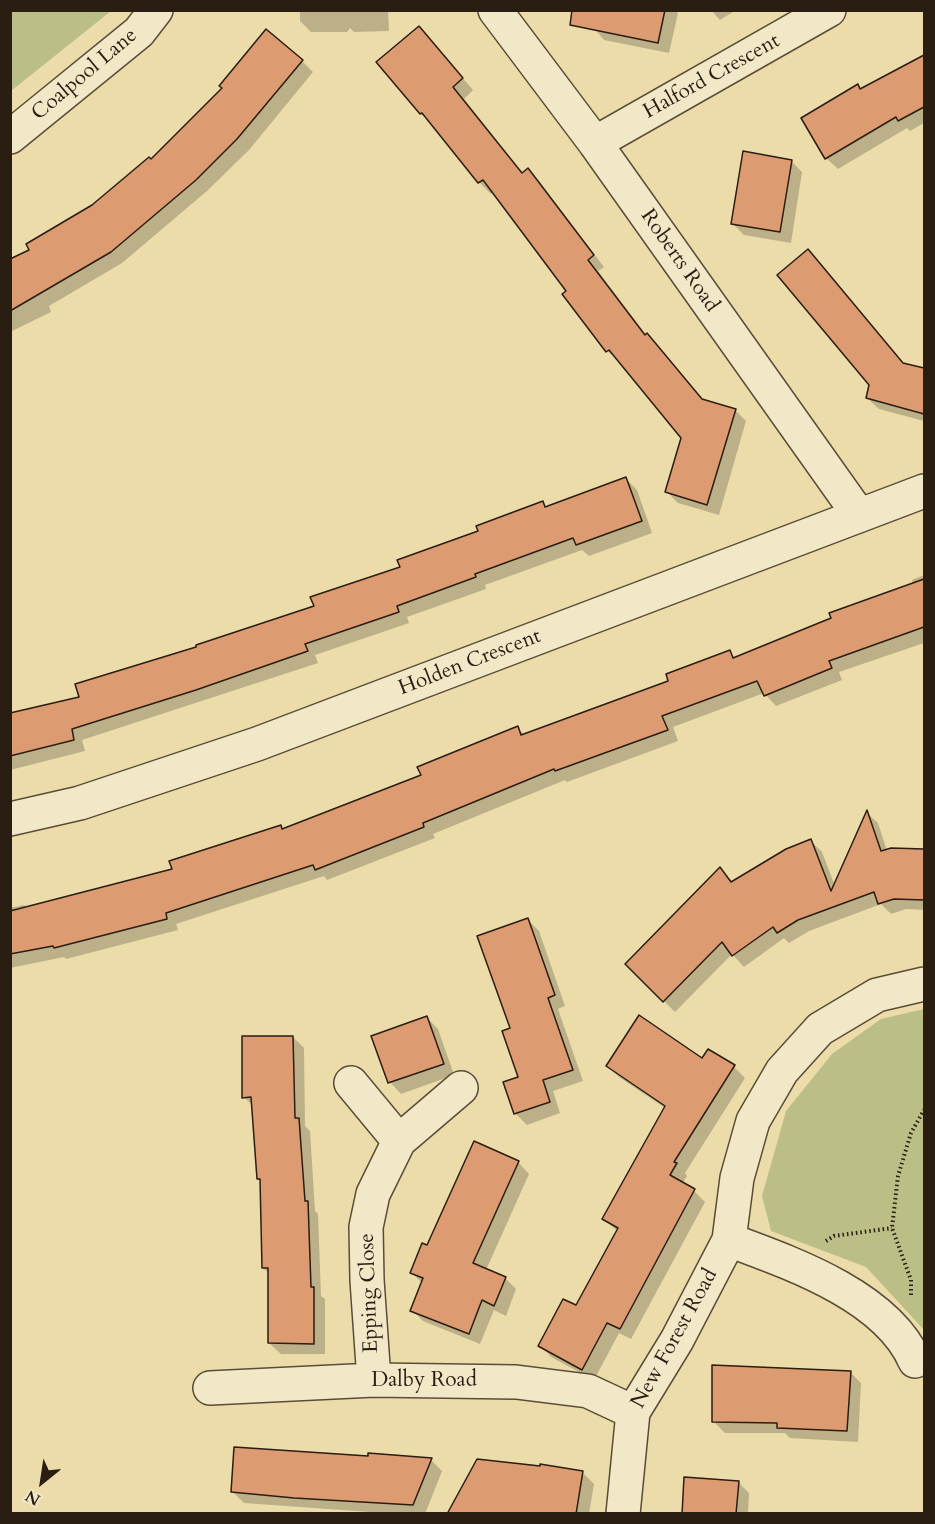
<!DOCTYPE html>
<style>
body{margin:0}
#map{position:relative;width:935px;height:1524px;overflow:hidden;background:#ebdcaa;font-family:Cardo,serif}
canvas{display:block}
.frame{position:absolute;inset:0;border:12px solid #2a1d12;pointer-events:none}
.north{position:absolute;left:12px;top:1452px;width:60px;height:60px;-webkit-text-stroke:4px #f2e8c8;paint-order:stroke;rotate:210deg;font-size:16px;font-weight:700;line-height:24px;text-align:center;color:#2a1d12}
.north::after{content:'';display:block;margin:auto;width:21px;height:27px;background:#2a1d12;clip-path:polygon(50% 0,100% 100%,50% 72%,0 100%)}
</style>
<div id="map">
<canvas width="935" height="1524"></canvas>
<div class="frame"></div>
<div class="north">N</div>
</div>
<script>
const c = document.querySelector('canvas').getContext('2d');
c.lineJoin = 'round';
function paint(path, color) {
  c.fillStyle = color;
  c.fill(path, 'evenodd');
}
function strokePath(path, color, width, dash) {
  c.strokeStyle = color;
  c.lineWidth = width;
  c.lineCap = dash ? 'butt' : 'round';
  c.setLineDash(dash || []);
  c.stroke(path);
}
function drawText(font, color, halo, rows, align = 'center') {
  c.font = font + ' Cardo,serif';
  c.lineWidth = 4.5;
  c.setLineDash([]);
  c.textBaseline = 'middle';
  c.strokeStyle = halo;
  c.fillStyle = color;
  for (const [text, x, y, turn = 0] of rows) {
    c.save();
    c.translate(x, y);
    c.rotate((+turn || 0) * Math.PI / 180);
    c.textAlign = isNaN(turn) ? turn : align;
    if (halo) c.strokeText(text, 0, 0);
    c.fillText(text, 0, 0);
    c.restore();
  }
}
const green = new Path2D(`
 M11 10H111V11L11 91Z
 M924 1009V1330L866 1267 771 1231 762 1196 786 1111 832 1054 881 1019Z`);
const shadow = new Path2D(`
 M300 10H388L389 31 354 32 350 28 347 32H311L300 21Z
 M579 10H675L678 13 669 53 604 40Z
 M711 10H736L720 20Z
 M419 28 473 90 464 99 523 174 528 170 539 181 604 267 598 271 646 335 658 346 703 401 735 410 746 421 719 515 678 503 667 492 683 438 620 361 607 351 568 291 493 192 491 194 479 182 433 124 421 113Z
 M924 57V123L910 131 907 128 838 169 826 158 857 86 861 90Z
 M302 61 313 72 249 150 207 191 122 263 49 306 51 312 10 332V261L31 250 93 207 151 161Z
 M791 161 802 172 791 243 744 235 733 224Z
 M808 251 905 365 924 370V421L879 409 867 398 871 385Z
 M626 479 637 490 652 533 589 556 582 550 485 585 486 589 407 617 409 623 315 655 318 663 82 740 85 751 10 770V715L81 698 198 648 315 607 543 503 547 507Z
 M924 575V643L839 672 842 680 776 706 764 693 673 727 678 741 567 782 565 780 433 834 435 838 327 880 324 876 176 924 178 930 66 959 64 957 10 968V908L24 905 27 908 174 870 280 827 284 830 423 775 517 728 525 735 670 681 730 652 736 659 913 585 912 580Z
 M867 813 878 823 887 851 892 849 924 850V910L906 909 891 914 881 904 809 931 789 943 784 938 744 967 732 954 675 1012 627 964 720 869 733 882 811 841 822 852 835 886Z
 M528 920 539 931 565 1006 558 1009 583 1081 553 1091 560 1113 527 1125 515 1113 519 1078 512 1029Z
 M427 1018 438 1029 454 1075 401 1094 390 1082Z
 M293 1037 304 1048 305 1126 310 1131 315 1211 318 1214 321 1296 325 1299V1354H281L269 1343 270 1274 263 1268 261 1182 258 1178 253 1106 244 1097Z
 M709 1051 734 1067 745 1078 685 1173 687 1176 682 1184 694 1191 705 1202 631 1339 619 1333 594 1380 551 1357 540 1345 577 1307 617 1231 604 1219 665 1108 619 1077 608 1066 703 1060Z
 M518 1162 529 1174 486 1270 505 1278 516 1289 506 1316 494 1310 480 1344 423 1321 412 1310 423 1284 412 1273 428 1247Z
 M850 1372 861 1383 858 1442 790 1438 785 1433H725L713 1421Z
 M431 1460 442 1471 425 1514H398L244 1503 233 1492Z
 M541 1467 582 1472 594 1484 589 1514H449Z
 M738 1482 749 1493 748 1514H683Z`);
const building = new Path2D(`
 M572 10H665L658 43 570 25Z
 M419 26 463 78 453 87 522 173 528 168 594 255 588 260 645 335 647 333 702 399 736 409 707 505 665 492 681 438 609 350 606 352 562 294 566 291 483 180 478 183 422 113 420 114 376 62Z
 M266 29 303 60 237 139 196 180 111 252 10 311V259L29 250 26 244 92 205 149 157 151 159 222 88 219 86Z
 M924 55V107L898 121 896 117 825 159 801 118 858 84 860 89Z
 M743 151 792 160 780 232 731 224Z
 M808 249 903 363 924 368V414L866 398 869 385 777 275Z
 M626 477 642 521 576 545 573 538 475 574 476 577 397 606 399 612 305 644 308 651 196 690 72 729 74 740 10 756V713L79 697 75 684 196 647V645L314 606 310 597 400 567 397 560 478 531 476 526 543 501 545 507Z
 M924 579V627L829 661 832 668 764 696 757 681 662 716 668 730 555 771 554 769 423 823 424 827 315 870 313 865 166 913 167 919 54 948 53 946 10 954V911L172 869 169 861 281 825 282 829 421 775 417 767 518 726 521 735 668 681 666 674 730 650 733 658 831 618 829 613Z
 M867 810 881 851 891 848 924 849V900L894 899 878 904 874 892 798 920 777 933 773 927 732 956 722 942 663 1002 625 964 720 867 731 882 786 849 811 839 831 891Z
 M528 918 555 995 548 998 573 1070 543 1080 550 1102 514 1114 503 1082 518 1077 502 1031 510 1028 477 936Z
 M639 1015 702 1058 708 1049 735 1065 674 1162 677 1163 670 1175 695 1189 620 1329 607 1323 582 1370 538 1346 563 1299 576 1305 618 1228 602 1219 665 1106 606 1066Z
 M427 1016 444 1064 388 1083 371 1036Z
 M242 1036H293L295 1118H299L305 1201H308L311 1287H314V1344L268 1343V1268H262L260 1179H257L251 1097 242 1098Z
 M474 1141 519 1161 473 1263 506 1277 494 1306 482 1300 469 1334 410 1311 423 1278 410 1273 422 1243 427 1245Z
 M712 1365 851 1371 847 1431 777 1428V1423L712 1422Z
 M234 1447 368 1456V1453L432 1458 413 1505 294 1498 231 1492Z
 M477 1459 540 1466V1464L583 1471 576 1514H447Z
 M684 1477 739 1481 736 1514H682Z`);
const path = new Path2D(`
 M826 1241 834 1236 892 1228
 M911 1295V1280L892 1228 898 1176 911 1133 924 1110`);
const minor = new Path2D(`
 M495 10 595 143 859 515
 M595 143 829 10
 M10 819 80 803 257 744 924 491
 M351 1083 399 1141
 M729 1240C791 1263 887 1296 915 1361
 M374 1380 367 1280 366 1227 373 1194 399 1141 461 1088
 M210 1388 374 1380 516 1382 588 1391 633 1412
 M623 1514 633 1412 677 1340 729 1240 737 1178 753 1121 782 1071 820 1029 877 995 924 984`);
const tertiary = new Path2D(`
 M10 137 139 32 156 10`);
const streetNames = [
 ["Coalpool Lane",85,75,-40],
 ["Halford Crescent",712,77,-29],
 ["Roberts Road",679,261,55],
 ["Holden Crescent",470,663,-21],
 ["Epping Close",370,1293,-92],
 ["New Forest Road",675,1339,-61],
 ["Dalby Road",424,1381]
];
paint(green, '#bbbf86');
paint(shadow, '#0003');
paint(building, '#dd9b71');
strokePath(building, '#2a1d12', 1.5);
strokePath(minor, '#5a4d38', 36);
strokePath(tertiary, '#5a4d38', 36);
strokePath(path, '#2a1d12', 4, [1.5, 3]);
strokePath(minor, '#f2e8c8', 33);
strokePath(tertiary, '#f2e8c8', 33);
drawText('21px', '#2a1d12', '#f2e8c8', streetNames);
</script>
